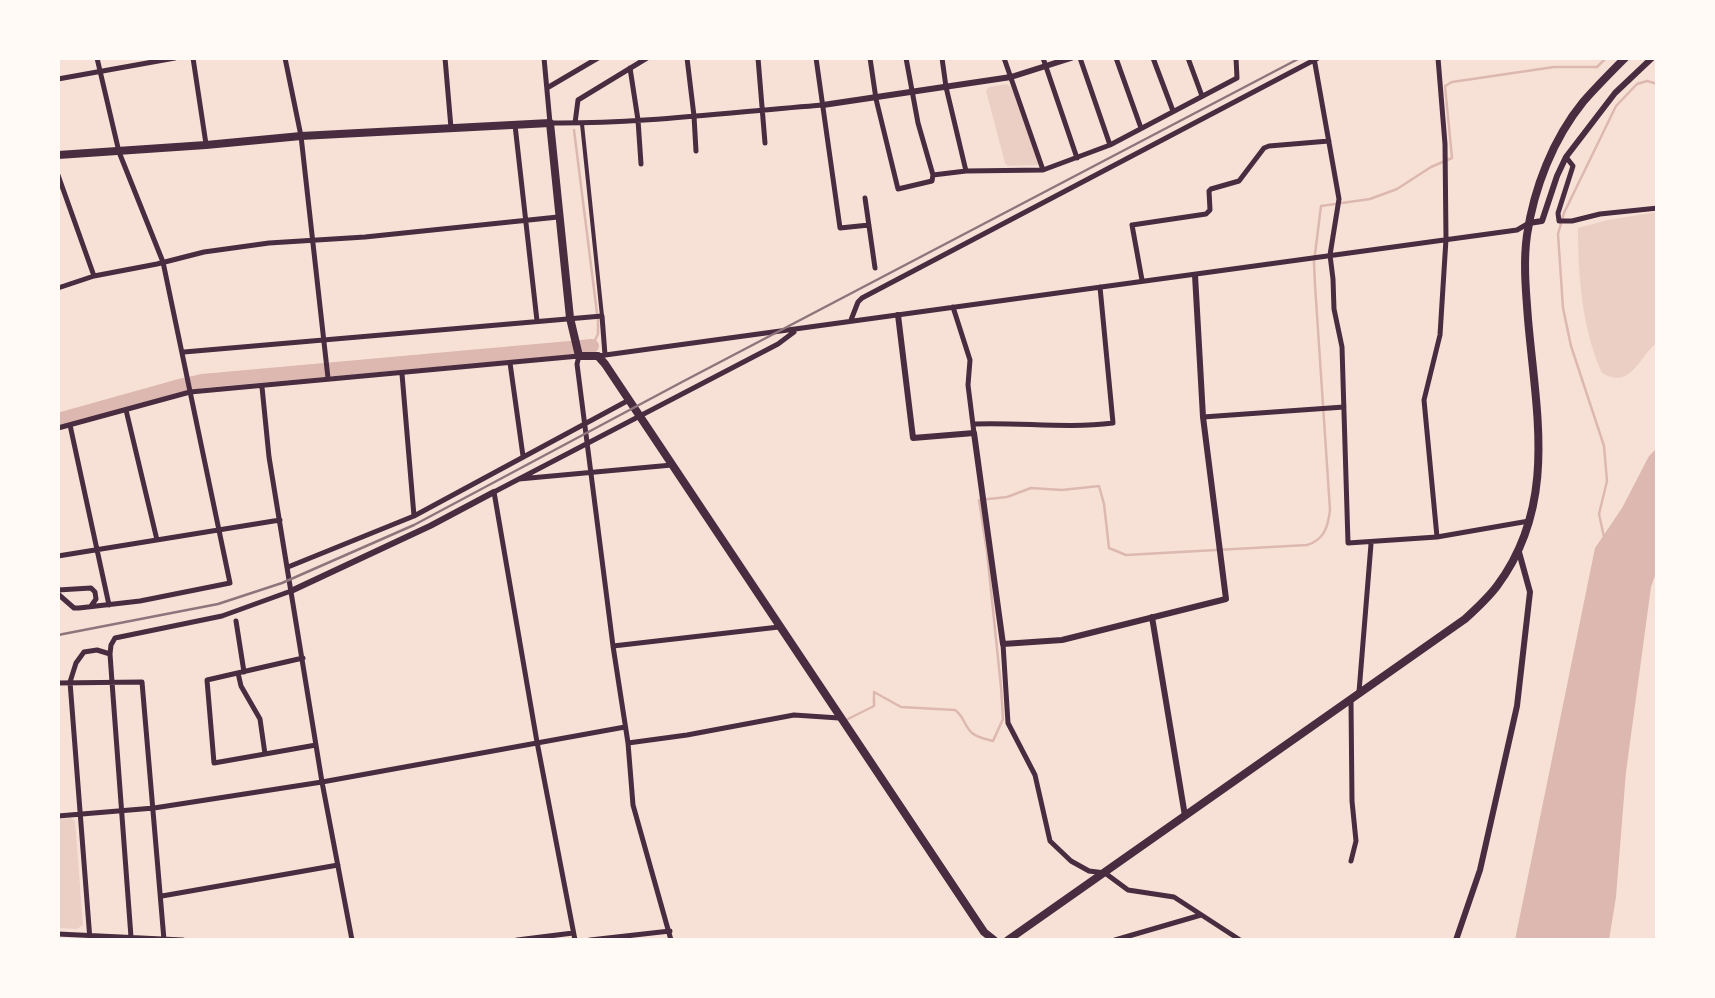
<!DOCTYPE html>
<style>
body{margin:0}
#map{position:relative;width:1715px;height:998px;overflow:hidden;background:#f7e1d7;font-family:Poppins,sans-serif}
canvas{display:block}
.frame{position:absolute;inset:0;border:60px solid #fffaf5;pointer-events:none}
</style>
<div id="map">
<canvas width="1715" height="998"></canvas>
<div class="frame"></div>
</div>
<script>
const c = document.querySelector('canvas').getContext('2d');
c.lineJoin = 'round';
function paint(path, color) {
  c.fillStyle = color;
  c.fill(path, 'evenodd');
}
function strokePath(path, color, width, dash) {
  c.strokeStyle = color;
  c.lineWidth = width;
  c.lineCap = dash ? 'butt' : 'round';
  c.setLineDash(dash || []);
  c.stroke(path);
}
const green = new Path2D(`
 M1007 84 1011 87 1039 162 1037 165 1008 166 1005 163 986 91 989 87Z
 M1657 212V342C1638 359 1630 390 1602 373 1582 329 1578 276 1578 228L1608 220Z
 M71 818 75 821 83 925 77 929 58 928V819Z`);
const water = new Path2D(`
 M1657 448V570L1651 587 1626 772 1616 897 1609 940H1515L1595 548 1622 508 1649 456Z`);
const stream = new Path2D(`
 M574 130 598 321V334L592 346
 M1604 537 1599 514 1607 481 1604 446 1571 346 1563 308 1558 234 1564 213 1616 106 1637 84 1647 81 1658 84
 M848 719 874 706V692L901 707 955 710C964 716 964 726 972 733 978 738 986 739 993 741L1003 719 1001 687 987 552 979 500 1007 497 1031 488 1062 490 1099 486 1104 504 1109 548 1126 555 1307 545C1324 540 1328 527 1330 510L1315 285 1314 262 1321 206 1370 199 1397 189 1431 167 1452 158 1445 86 1452 82 1554 67H1597L1606 58`);
const river = new Path2D(`
 M58 420 183 385 202 381 592 346`);
const pedestrian = new Path2D(`
 M582 124 602 316`);
const minor = new Path2D(`
 M193 58 206 144
 M285 58 301 136 328 378
 M445 58 451 128
 M544 58 550 123C641 124 732 112 823 105
 M687 58 694 116 696 151
 M758 58 765 143
 M816 58 840 228 869 225
 M870 58 876 99 898 189 932 181 933 175 966 171 1043 170 1110 145 1237 78 1236 58
 M906 58 918 123 933 175
 M942 58 946 87 966 171
 M1004 58 1043 170
 M1043 58 1077 158
 M1080 58 1110 145
 M1116 58 1141 128
 M1153 58 1173 111
 M1188 58 1202 96
 M1314 58 1339 199 1330 255 1333 279 1334 309 1342 347 1348 543 1437 537 1529 521
 M630 68 638 120 641 164
 M58 79 175 58
 M547 88 598 58
 M575 123 578 100 647 58
 M515 125 537 321
 M1566 157 1573 166 1558 213 1559 221H1572L1600 214 1658 208
 M58 175 94 276
 M865 198 875 268
 M1142 280 1132 225 1206 214 1210 210 1209 191 1211 189 1239 181 1264 148 1269 146 1329 141
 M58 288 94 276 157 264 204 252 269 243 365 237 558 217
 M953 307 970 360 968 385 974 433
 M851 320 858 302 862 298 1318 58
 M184 352 602 316 605 355
 M598 356 1517 230 1529 223
 M510 363 523 456
 M402 374 414 516
 M262 387 269 457 322 782 352 940
 M126 410 157 540
 M1203 417 1344 407
 M974 424C1021 422 1066 429 1113 423L1100 287
 M70 425 109 605
 M58 428 190 392 579 356 577 364 613 646 628 743 633 805 671 940
 M519 479 672 465
 M1437 537 1424 400 1440 335 1446 239 1445 144 1438 58
 M58 556 280 520
 M288 567 414 516 629 400
 M58 590 91 588 95 592 96 599 91 606
 M58 594 74 608H79L140 601 230 583 163 262 119 152 97 58
 M236 621 244 672
 M1003 644 1008 723 1035 775 1050 841 1071 861 1089 871 1105 873 1128 890 1174 897 1240 940
 M613 646 779 627
 M303 658 207 680 214 763 316 745
 M238 673 241 686 260 719 265 754
 M58 683 142 682 164 940
 M1359 692 1371 544
 M628 743 687 735 794 715 839 718
 M58 816 154 808 322 782 625 727
 M1351 861 1356 841 1352 801 1351 701
 M162 896 338 865
 M58 934 183 940
 M131 937 112 682 110 654 111 645 115 638 222 616 291 591
 M90 940 70 682 76 663 84 652 97 650 110 654
 M517 940 573 933
 M575 940 537 742 494 492 778 344 794 332
 M590 940 670 931
 M1115 940 1201 915`);
const tertiary = new Path2D(`
 M823 105 1011 77 1071 58
 M898 315 913 438 974 433 1003 644 1062 640 1226 599 1203 417 1195 275
 M291 591 430 526 494 492
 M1152 617 1185 816
 M1456 940 1480 870 1517 706 1530 592 1519 552`);
const secondary = new Path2D(`
 M1529 223 1542 221 1557 176 1566 157 1615 93 1652 58`);
const trunk = new Path2D(`
 M58 155 206 145 301 136 550 123 570 318 579 356H598L605 364 984 932 994 940
 M1008 940 1465 619C1476 609 1488 598 1497 586 1558 504 1536 413 1528 319 1526 292 1523 263 1527 235 1534 188 1553 139 1583 102 1596 87 1611 72 1625 58`);
const rail = new Path2D(`
 M58 635 218 604 282 583 414 525 682 382 1300 58`);
paint(green, '#ebcfc5');
paint(water, '#dcb8b0');
strokePath(stream, '#dcb8b0', 2.5);
strokePath(river, '#dcb8b0', 14);
strokePath(pedestrian, '#4a2c40', 4);
strokePath(minor, '#4a2c40', 5);
strokePath(tertiary, '#4a2c40', 6);
strokePath(secondary, '#4a2c40', 6);
strokePath(trunk, '#4a2c40', 8);
strokePath(rail, '#8f747c', 2.5);
</script>
